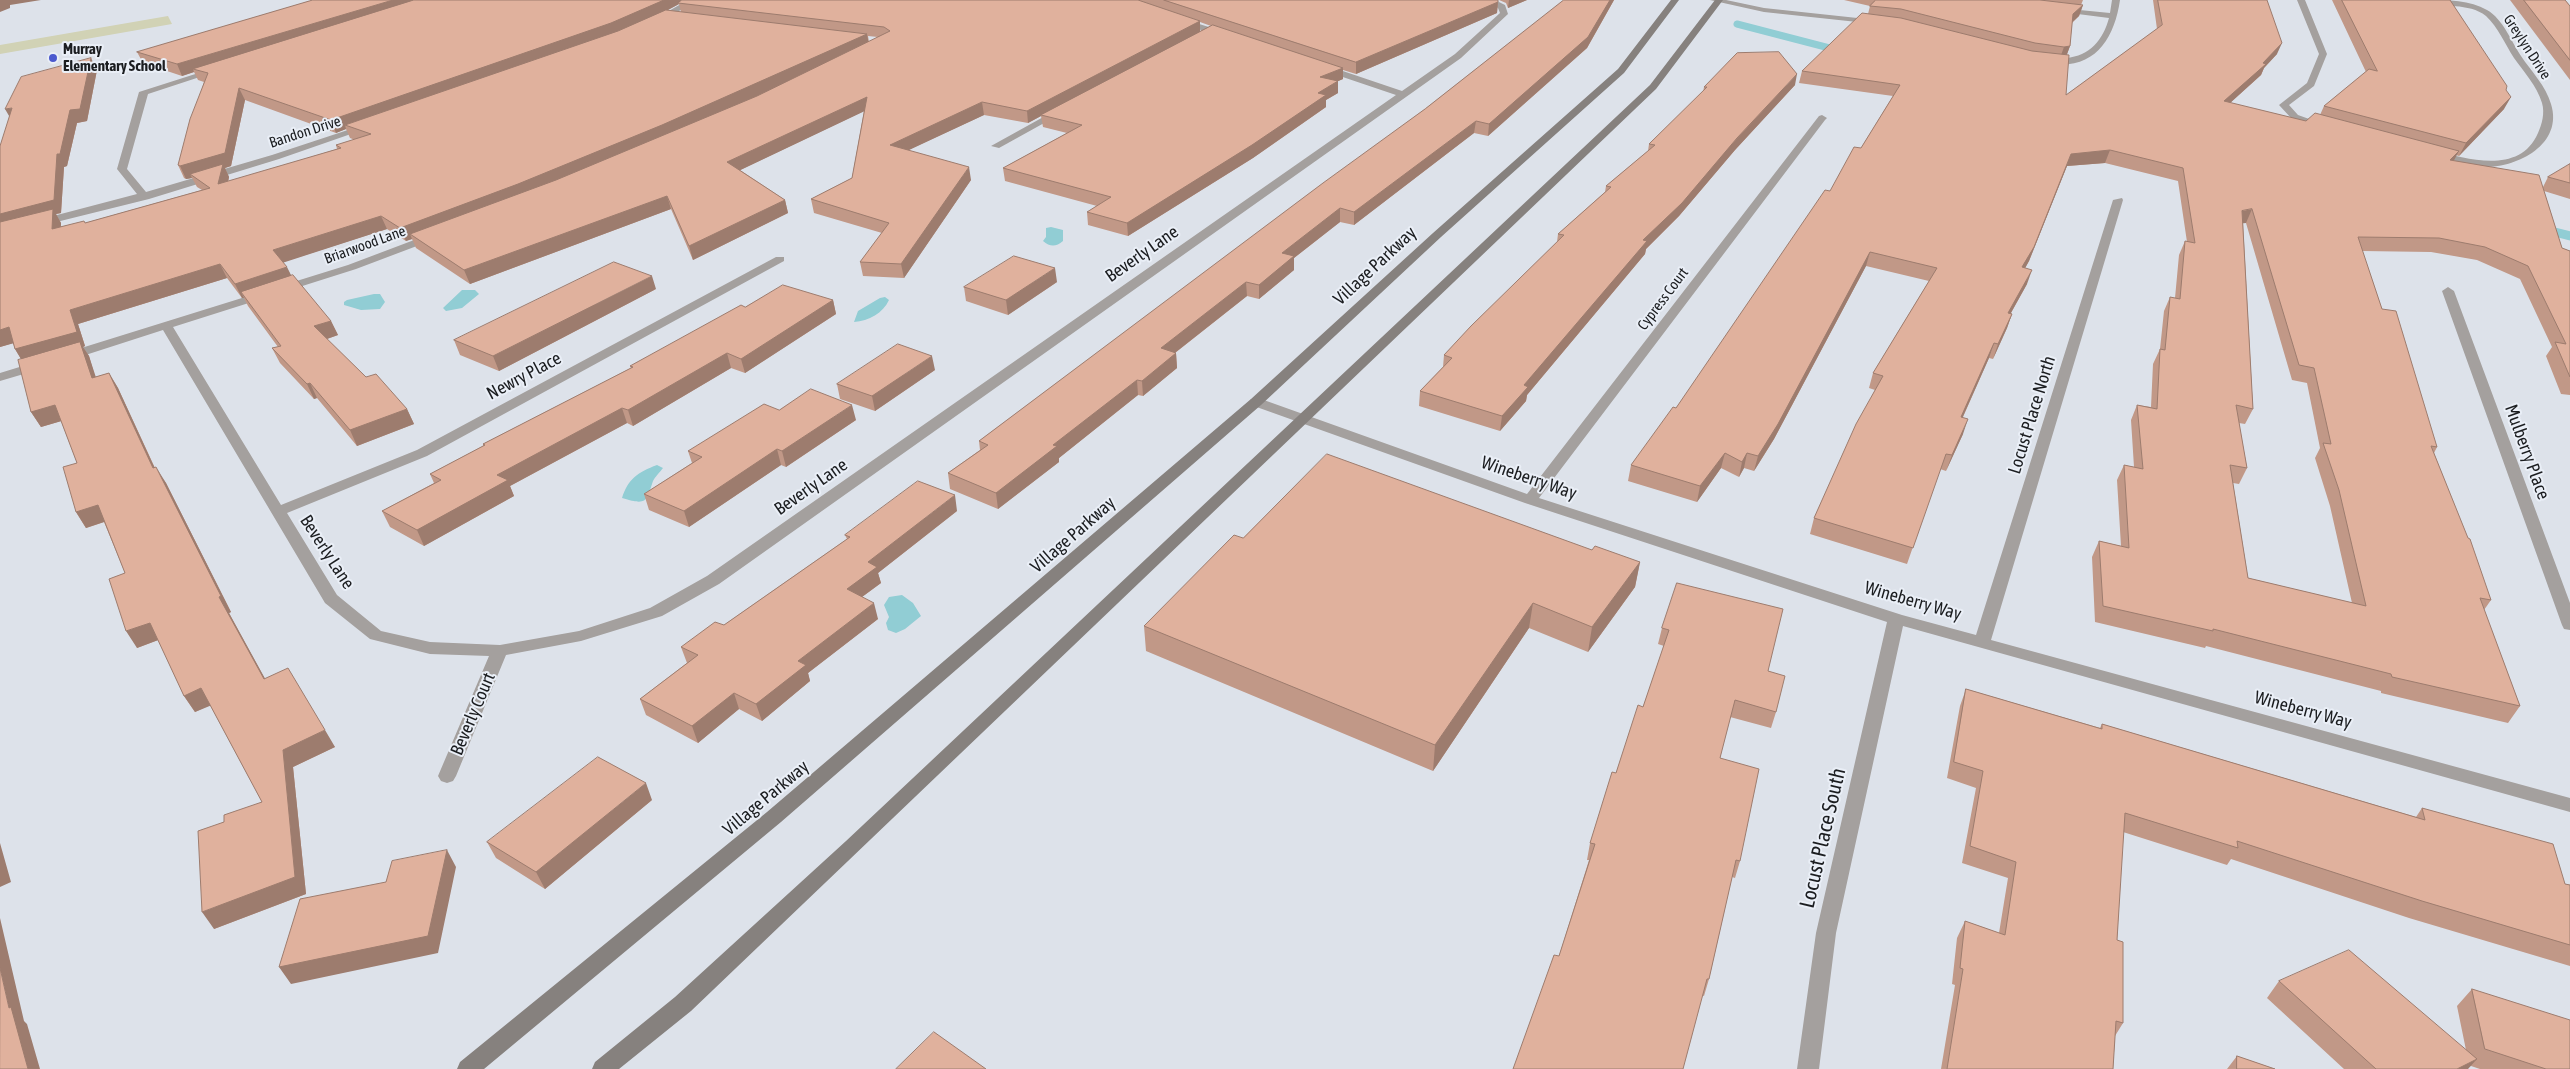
<!DOCTYPE html>
<style>
body{margin:0}
canvas{display:block;background:#dde2ea}
</style>
<canvas width="2570" height="1069"></canvas>
<script>
const c = document.querySelector('canvas').getContext('2d');
c.lineJoin = 'round';
function paint(path, color) {
  c.fillStyle = color;
  c.fill(path, 'evenodd');
}
function strokePath(path, color, width, dash) {
  c.strokeStyle = color;
  c.lineWidth = width;
  c.lineCap = dash ? 'butt' : 'round';
  c.setLineDash(dash || []);
  c.stroke(path);
}
function drawText(font, color, halo, rows, align = 'center') {
  c.font = font + ' "Asap Condensed",sans-serif';
  c.lineWidth = 4;
  c.setLineDash([]);
  c.textBaseline = 'middle';
  c.strokeStyle = halo;
  c.fillStyle = color;
  for (const [text, x, y, turn = 0] of rows) {
    c.save();
    c.translate(x, y);
    c.rotate((+turn || 0) * Math.PI / 180);
    c.textAlign = isNaN(turn) ? turn : align;
    if (halo) c.strokeText(text, 0, 0);
    c.fillText(text, 0, 0);
    c.restore();
  }
}
const green = new Path2D(`
 M168 16 172 24 0 54V45Z`);
const water = new Path2D(`
 M1051 227 1063 230V241C1056 247 1050 247 1043 241L1046 237V228Z
 M462 290H475L479 294 462 308 446 311 443 308Z
 M374 294H380L385 302 380 309 361 310 344 305V302L347 300Z
 M885 297 889 300C883 313 869 321 854 322L858 311 880 298Z
 M657 465 663 468C660 472 655 477 653 481 646 501 648 506 622 498 628 479 638 472 657 465Z
 M902 595 913 603 921 616 905 629 896 633 888 630 886 623 889 617 884 605 889 597Z`);
const streamFar1 = new Path2D(`
 M1737 24 1841 51`);
const stream = new Path2D(`
 M2543 229 2570 236`);
const street = new Path2D(`
 M688 0H698L660 22 653 20Z
 M1485 0H1495L1505 5 1508 14 1461 58 719 584 662 616 581 641 506 655 456 776 453 781 447 783 441 781 438 776 489 656 430 654 370 639 325 603 163 330 70 360 66 361 60 357 62 354 348 265 430 234H438V238L356 269 173 327 281 505 417 450 776 257H784V261L427 456 287 513 337 595 381 631 430 642 500 645 579 631 650 608 707 576 1396 95 1322 70V66H1328L1402 91 1455 54 1500 13 1498 8Z
 M1710 0H1726L1764 8 1876 20 1880 22 1876 24 1764 12Z
 M2112 0H2120C2114 41 2093 72 2046 63V59C2053 58 2059 59 2066 58 2090 56 2103 40 2109 18L2062 12H2059V8L2110 13Z
 M2297 0H2305L2327 54 2314 86 2289 105 2298 115 2323 124 2325 126 2320 129 2292 119 2279 105 2307 83 2319 54Z
 M2428 0C2448 0 2470 0 2487 10 2503 19 2511 41 2521 56 2531 71 2546 86 2551 104 2564 146 2514 169 2481 167 2469 166 2438 161 2430 154L2435 151C2468 159 2520 175 2538 133 2542 124 2545 113 2542 103 2537 86 2524 72 2514 58 2505 44 2498 27 2486 16 2469 2 2441 9 2428 0Z
 M1180 18 1228 33 1229 35 1222 37 1177 22 1176 20Z
 M211 69 218 71 148 94 127 169 146 192 272 155 363 125 371 127 279 159 149 199 0 236V230L137 194 117 169 139 92Z
 M1056 110 1064 112 999 148 991 146Z
 M1822 115 1827 118 1825 120 1539 498 1902 615 1976 635 2113 200 2122 198 2123 200 1991 640 2570 798V812L1903 626 1836 933 1819 1069H1797L1816 933 1887 622 1525 503 1251 405 1249 402 1251 399H1261L1527 494 1819 116Z
 M2448 287 2454 291 2570 603V630L2564 629 2562 625 2442 291Z
 M39 361 44 362 45 365 44 368 0 381V373Z`);
const secondary = new Path2D(`
 M1671 0H1679L1624 73 1441 237 1261 405 781 822 484 1069H457L460 1062 767 812 1251 399 1433 233 1618 69Z
 M1715 0H1723L1656 89 691 1011 619 1069H592L595 1062 675 997 846 841 1650 85Z`);
const wall = new Path2D(`
 M313 0H1498L1497 13 1356 74 1343 70V79L1338 81V93L1326 100V107L1253 158 1128 236 1088 225 1087 212 1097 206 1005 181 1003 168 1067 133 1043 127 1041 116 1028 123 984 115 908 150 971 180 904 278 863 276 860 262 882 233 814 213 811 199 852 178 864 111 740 170 785 200 788 213 693 260 671 209 470 284 416 248 412 239 406 241 387 229 283 262 291 276 331 321 338 335 327 339 366 377 407 409 414 424 357 446 317 398 314 399 280 363 272 348 278 347 248 306 244 298H242L227 278 78 324 85 346 83 347 89 356 95 377 109 373 118 388 155 468 166 483 231 612 229 613 265 679 335 747 293 767 306 894 214 929 224 822 262 802 210 705 195 712 184 696 158 640 137 648 125 573 104 522 86 528 76 512 77 463 61 421 41 427 31 412 21 359 15 349 13 343 0 347V146L97 70 87 121 77 123 67 166 64 167 61 213 56 214 61 223V227L85 223 202 190 197 187 192 178 186 179 184 178 178 165 204 82 198 80 194 72 182 76 143 63 137 52ZM679 4 681 12 668 10ZM1200 22 1211 26 1200 31ZM868 36 878 37 869 42ZM245 100 336 133 346 129 350 138 355 140 336 145 337 149 228 182 229 177 225 168 231 166Z
 M1499 0H1527L1508 8 1506 3Z
 M1564 0H1614L1587 48 1488 136 1474 133 1354 225 1340 222 1294 258V270L1259 299 1247 296 1175 353H1176L1177 368 1143 396 1138 395 1059 458V462L998 509 950 489 948 473 980 450 979 441 1425 109Z
 M1844 0H2083L2081 5H2083L2079 16 2072 23 2070 46 2067 54 2066 95 2157 29 2153 0H2267L2277 54 2264 68 2261 75 2230 103 2306 121 2320 115 2324 106 2366 72 2332 0H2450L2506 90 2504 109 2459 156 2456 155 2453 161 2543 187 2548 177 2570 164V199L2544 191 2562 248 2570 251V395L2561 394 2546 356 2552 347 2520 279 2477 260 2431 252 2362 251 2382 309 2437 447 2434 453 2491 600 2484 610 2520 706 2508 723 2381 693V691L2206 646 2205 648 2095 622 2092 557 2099 541 2121 546 2117 480 2124 465 2134 467 2131 420 2137 405 2151 407 2153 364 2160 349 2164 311 2170 297 2175 298 2179 255 2185 241 2187 242 2178 181 2105 163 2067 166 2029 261 2025 268 2027 284 2011 313 2012 314 2007 328 1993 359 1989 358 1963 417V434L1946 471 1940 469 1907 564 1810 534 1814 518 1875 390 1869 388 1873 373 1929 281 1866 266 1774 439 1754 471 1744 468 1739 477 1721 468 1697 502 1628 481 1631 465 1676 408 1861 148 1893 96 1799 83 1802 71 1868 14 1870 6ZM2243 223H2246L2292 380 2307 383 2320 448 2315 458 2330 506 2352 603 2248 578 2233 483 2239 484 2247 468 2239 423 2245 424 2253 409Z
 M2510 0H2565L2570 6V80Z
 M1795 85 1735 150 1679 216 1646 249 1645 254 1527 395 1526 401 1500 431 1419 406 1420 391 1443 367 1444 355 1557 242 1558 234 1605 192 1606 186 1648 151 1649 144 1703 92 1704 87Z
 M1057 282 1008 315 966 301 964 287Z
 M656 289 499 371 460 355 454 340Z
 M833 300 836 314 745 373 731 368 633 426 627 423 510 486 514 496 424 546 390 527 382 511 434 483 430 474 483 446V444L631 368 630 366 745 307Z
 M935 370 875 411 840 399 837 384Z
 M779 410 856 420 786 467 781 465 689 527 649 510 644 494 692 463 688 451Z
 M957 511 878 573 881 583 862 597 878 619 808 673 810 681 762 721 739 709 698 743 646 715 640 699 687 663 681 647 724 625 847 539 845 535Z
 M1243 538 1592 550 1640 562 1635 587 1588 652 1529 628 1433 771 1146 651 1144 626Z
 M1677 583 1768 671 1776 712 1771 728 1730 717 1720 758 1740 861 1735 878 1732 877 1709 979 1704 996 1559 956 1589 860H1587L1590 843 1616 773 1643 707 1664 646 1658 644 1662 628Z
 M1966 689 2100 728 2102 724 2416 817 2422 808 2565 884 2570 885V966L2409 918 2231 859 2227 865 2123 832 2117 940 2123 1023 2115 1036 2113 1069H1941L1955 985 1952 984 1957 938 1965 921 1999 933 2008 878 1962 863 1976 788 1947 778 1960 706Z
 M652 800 545 889 496 858 487 842Z
 M2279 981 2466 1050 2457 1006 2472 989 2570 1069H2480L2471 1066 2457 1069H2344L2267 998Z
 M2237 1056 2275 1069H2227Z`);
const shadedWall = new Path2D(`
 M0 0H41L10 5V8L0 12Z
 M393 0H432L193 69 194 72 182 76 177 64Z
 M664 0H685L678 3 679 4 664 12 614 34 345 125 346 129 336 133 331 120Z
 M1509 0H1527L1508 8Z
 M1610 0H1614L1587 48 1488 136 1489 124Z
 M1498 2 1497 13 1356 74V62Z
 M2083 5 2079 16 2069 25 2073 14Z
 M1200 21V32L1041 115V116L1028 123 1027 111Z
 M867 34 869 45 665 138 523 197 410 234 412 239 406 241 400 228Z
 M2282 43 2277 54 2264 68 2261 75 2219 113 2224 101Z
 M2070 46 2066 57 2060 58 2064 47Z
 M91 58 97 70 87 121 77 123 67 166 64 167 61 213 56 214 61 223 60 242 0 230V214L70 110Z
 M1343 68V79L1320 89V77Z
 M1797 74 1795 85 1735 150 1679 216 1646 249 1645 254 1527 395 1526 401 1500 431 1502 416 1524 385 1643 240Z
 M1338 81V93L1326 100V107L1253 158 1128 236 1127 223 1318 93Z
 M239 88 245 100 231 166 225 168 229 177 225 197 190 174 192 178 186 179 180 166Z
 M867 97 869 109 730 175 727 162Z
 M2511 97 2504 109 2459 156 2466 143Z
 M982 102 984 115 892 158 890 145Z
 M12 108V121L5 109Z
 M1476 121 1474 133 1354 225V212Z
 M2110 150 2105 163 2067 166 2029 261 2018 281 2022 267 2071 154Z
 M2459 151 2452 164 2450 160Z
 M969 167 971 180 904 278 901 264Z
 M667 196 671 209 470 284 464 270Z
 M785 200 788 213 693 260 689 246Z
 M1340 208V222L1294 258V270L1259 299V285L1282 253Z
 M2252 209 2246 223 2236 224 2242 211Z
 M381 216 387 229 279 264 273 250Z
 M1870 252 1866 266 1774 439 1754 471 1758 456Z
 M220 264 227 278 78 324 85 346 83 347 89 356 101 393 24 364 15 349 70 310Z
 M287 267 294 281 241 292 244 298H242L235 284Z
 M1055 268 1057 282 1008 315 1006 300Z
 M2032 270 2027 284 2003 327 2008 313Z
 M652 276 656 289 499 371 493 356Z
 M1246 282 1247 296 1162 363 1161 348Z
 M833 300 836 314 745 373 741 359Z
 M2012 314 2007 328 1993 359 1998 344Z
 M331 321 338 335 321 341 314 326Z
 M9 327 18 342 0 347V330Z
 M1994 343 1989 358 1956 432 1961 417Z
 M727 353 731 368 633 426 628 410Z
 M1176 353 1177 368 1143 396 1142 381Z
 M932 356 935 370 875 411 872 396Z
 M109 373 118 388 162 484 153 468Z
 M1137 380 1138 395 1059 458V462L998 509 996 493 1053 445Z
 M310 383 317 398 314 399 307 384Z
 M55 405 65 420 41 427 31 412Z
 M852 405 856 420 786 467 782 451Z
 M622 408 627 423 510 486 514 496 424 546 417 530 497 475Z
 M407 409 414 424 357 446 350 430Z
 M1968 419 1963 434 1946 471 1952 455Z
 M777 449 781 465 689 527 684 511Z
 M1725 453 1721 468 1697 502 1700 486Z
 M1747 453 1744 468 1739 477 1742 462Z
 M156 467 166 483 231 612 229 613 274 695 264 679 219 597Z
 M955 495 957 511 878 573 881 583 851 605 847 589 868 562Z
 M98 505 107 521 86 528 76 512Z
 M1640 562 1635 587 1588 652 1592 627Z
 M874 603 878 619 808 673 810 681 762 721 756 704 798 661Z
 M1533 603 1529 628 1433 771 1435 745Z
 M150 623 161 639 137 648 126 631Z
 M201 688 212 705 195 712 184 696Z
 M734 693 739 709 698 743 692 726Z
 M325 730 335 747 293 767 306 894 214 929 202 912 295 877 283 750Z
 M646 783 652 800 545 889 536 872Z
 M0 843 11 882 0 887Z
 M447 850 456 867 438 953 291 984 279 967Z
 M0 918 24 1021 27 1024 40 1069H28L9 1008 0 968Z
 M2477 1059 2468 1069H2457Z`);
const building = new Path2D(`
 M313 0H393L177 64 137 52Z
 M414 0H664L611 23 331 120 239 88 225 153 180 166 178 165 190 119 208 73 193 69Z
 M682 0H1138L1200 21 1027 111 982 102 890 145 969 167 901 264 860 262 889 223 811 199 852 178 867 97 727 162 785 200 689 246 667 196 464 270 410 234 556 180 757 96 890 31 884 27 678 3Z
 M1164 0H1498V2L1356 62Z
 M1564 0H1610L1588 37 1489 124 1476 121 1354 212 1340 208 1282 253 1294 256 1259 285 1246 282 1161 348 1176 353 1142 381 1137 380 1053 445 1057 446 996 493 948 473 988 445 979 441 1323 183 1425 109Z
 M1876 0H2040L2083 5 2073 14 2070 46 2064 47 2035 43 1901 9 1870 6Z
 M2158 0H2267L2282 43 2263 63 2266 64 2224 101 2306 121 2315 113 2459 151 2450 160 2539 175 2562 248 2570 251V377L2555 342 2566 344 2528 266 2485 247 2439 238 2358 237 2382 309 2396 311 2437 447 2431 446 2468 538 2470 539 2491 600 2480 598 2520 706 2392 677 2391 674 2213 629V631L2103 606 2099 541 2129 548 2124 465 2143 469 2137 405 2157 409 2160 349 2165 350 2170 297 2180 299 2185 241 2195 243 2183 168 2110 150 2071 154 2034 247 2022 267 2032 270 2008 313 2012 314 1998 344 1994 343 1961 417 1968 419 1952 455 1946 454 1913 548 1814 518 1856 424 1883 376 1873 373 1937 268 1870 252 1778 424 1758 456 1747 453 1742 462 1725 453 1700 486 1631 465 1673 407 1676 408 1825 190 1830 191 1854 147 1861 148 1900 85 1802 71 1862 13 1901 18 2032 51 2069 55 2066 95 2162 25ZM2252 209 2299 365 2314 368 2331 444 2323 443 2339 490 2366 606 2248 578 2230 465 2247 468 2236 405 2253 409 2242 211Z
 M2342 0H2450L2507 86 2506 90 2511 97 2466 143 2324 106 2369 69 2377 71Z
 M2524 0H2565L2570 6V60Z
 M666 10 867 34 662 125 518 184 400 228 381 216 273 250 287 267 235 284 220 264 70 310 77 332 15 349 9 327 0 330V222L53 209 52 229 84 221 85 223 210 188 190 174 223 164 218 184 341 148 336 145 371 134 345 125 618 31Z
 M1213 25 1343 68 1320 77 1338 81 1318 93 1326 95 1252 145 1127 223 1087 212 1111 197 1003 168 1082 125 1041 115Z
 M1779 52 1797 74 1737 138 1682 203 1643 240 1647 241 1524 385 1528 387 1502 416 1420 391 1452 358 1444 355 1471 326 1564 235 1558 234 1611 187 1606 186 1655 145 1649 144 1707 87H1704L1737 53Z
 M91 58 80 109 70 110 60 154H57L54 200 0 214V146L12 108 5 109 21 77Z
 M2570 164V183L2548 177Z
 M1014 256 1055 268 1006 300 964 287Z
 M614 262 652 276 493 356 454 340Z
 M293 275 331 321 314 326 366 377 376 374 407 409 350 430 310 383 307 384 272 348 281 346 241 292Z
 M783 285 833 300 741 359 727 353 628 410 622 408 497 475 508 480 417 530 382 511 441 480 430 474 485 445 483 444 633 367 630 366 741 305 745 307Z
 M80 342 92 378 109 373 153 468 156 467 221 596 219 597 264 679 288 668 325 730 283 750 295 877 202 912 198 831 224 822V815L262 802 201 688 184 696 150 623 126 631 109 579 125 573 98 505 76 512 63 467 77 463 55 405 31 412 18 360Z
 M898 344 932 356 872 396 837 384Z
 M811 389 852 405 782 451 777 449 684 511 644 494 702 457 688 451 764 404 779 410Z
 M1327 454 1592 550 1595 546 1640 562 1592 627 1533 603 1435 745 1144 626 1234 535 1243 538Z
 M918 481 955 495 868 562 877 567 847 589 874 603 798 661 806 665 756 704 734 693 692 726 640 699 698 655 681 647 715 622 724 625 850 537 845 535Z
 M1677 583 1783 609 1768 671 1785 676 1776 712 1735 700 1720 758 1759 769 1740 861 1736 860 1709 979H1707L1683 1069H1513L1554 955 1559 956 1595 844 1590 843 1612 772 1616 773 1638 705 1643 707 1669 630 1662 628Z
 M1966 689 2102 729V724L2425 820 2422 808 2553 844 2565 884 2570 885V945L2422 901 2237 841 2238 848 2125 813 2117 940 2123 942V1023L2116 1021 2113 1069H1947L1963 969 1960 968 1965 921 2005 935 2016 862 1970 846 1983 771 1954 762Z
 M598 757 646 783 536 872 487 842Z
 M447 850 428 936 279 967 300 899 386 882 392 861Z
 M2349 950 2477 1059 2457 1069H2376L2279 981Z
 M0 968 9 1008 11 1007 28 1069H0Z
 M2472 989 2570 1020V1069H2546L2485 1049Z
 M934 1032 986 1069H896Z
 M2237 1056 2275 1069H2237Z`);
const markers = [
 [53,58,5,"#4b59ce"]
];
const farStreetnames = [
 ["Greylyn Drive",2527,47,57],
 ["Bandon Drive",305,132,-18],
 ["Briarwood Lane",365,245,-20],
 ["Cypress Court",1663,299,-53]
];
const farPoinames = [
 ["Murray",63,49],
 ["Elementary School",63,66]
];
const streetNames = [
 ["Beverly Lane",1142,254,-35],
 ["Village Parkway",1375,266,-43],
 ["Newry Place",524,376,-28],
 ["Locust Place North",2032,415,-73],
 ["Mulberry Place",2527,452,70],
 ["Wineberry Way",1529,478,19],
 ["Beverly Lane",811,487,-35],
 ["Village Parkway",1073,535,-41],
 ["Beverly Lane",327,552,57],
 ["Wineberry Way",1913,601,16],
 ["Wineberry Way",2303,710,15],
 ["Beverly Court",473,714,-67],
 ["Village Parkway",766,798,-40]
];
const nearStreetnames = [
 ["Locust Place South",1823,838,-77]
];
paint(green, '#d1d2b5');
paint(water, '#91cdd4');
strokePath(streamFar1, '#91cdd4', 7);
strokePath(stream, '#91cdd4', 9);
paint(street, '#a4a09e');
paint(secondary, '#86817e');
paint(wall, '#c19887');
paint(shadedWall, '#9d7c6e');
paint(building, '#e0b19d');
strokePath(building, '#9d7c6e', 1);
for (const [x, y, r, color] of markers) {
  const dot = new Path2D();
  dot.arc(x, y, r, 0, 2 * Math.PI);
  c.fillStyle = color;
  c.fill(dot);
  strokePath(dot, '#eaeff7', 2);
}
drawText('15px', '#1b1d20', '#eaeff7', farStreetnames);
drawText('bold 15px', '#1b1d20', '#eaeff7', farPoinames, 'left');
drawText('18px', '#1b1d20', '#eaeff7', streetNames);
drawText('21px', '#1b1d20', '#eaeff7', nearStreetnames);
</script>
